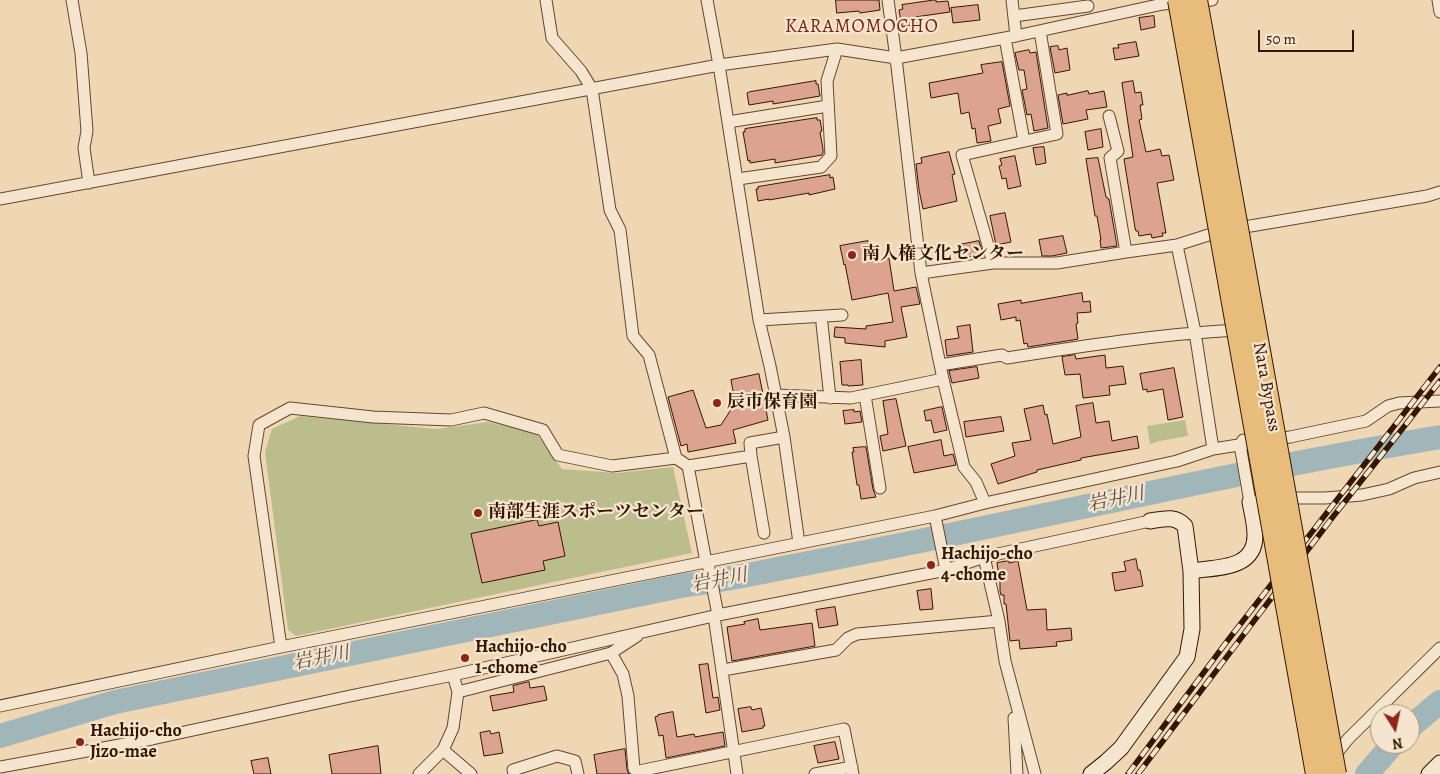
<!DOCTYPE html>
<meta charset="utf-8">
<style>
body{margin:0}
#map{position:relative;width:1440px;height:774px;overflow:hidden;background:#f0d7b4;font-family:Alegreya,serif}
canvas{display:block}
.north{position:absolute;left:1370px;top:704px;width:50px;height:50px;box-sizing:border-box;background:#f5e5ce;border:1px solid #a8927c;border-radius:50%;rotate:170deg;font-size:14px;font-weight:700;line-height:20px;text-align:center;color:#351601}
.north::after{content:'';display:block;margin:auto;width:18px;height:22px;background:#8f2418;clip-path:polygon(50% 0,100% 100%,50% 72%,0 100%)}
.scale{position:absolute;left:1258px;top:30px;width:96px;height:22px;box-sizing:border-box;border:2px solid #351601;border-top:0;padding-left:6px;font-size:15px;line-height:18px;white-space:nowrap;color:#351601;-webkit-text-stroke:4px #f5e5ce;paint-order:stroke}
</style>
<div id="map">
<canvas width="1440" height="774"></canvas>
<div class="north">N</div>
<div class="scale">50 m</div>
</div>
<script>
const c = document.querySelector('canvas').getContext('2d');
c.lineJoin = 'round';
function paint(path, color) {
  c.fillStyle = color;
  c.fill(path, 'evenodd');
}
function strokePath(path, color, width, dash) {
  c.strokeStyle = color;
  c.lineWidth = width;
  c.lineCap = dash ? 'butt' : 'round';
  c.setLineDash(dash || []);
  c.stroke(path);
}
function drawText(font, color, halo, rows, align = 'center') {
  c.font = font + ' Alegreya,"Noto Serif JP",serif';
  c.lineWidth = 4.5;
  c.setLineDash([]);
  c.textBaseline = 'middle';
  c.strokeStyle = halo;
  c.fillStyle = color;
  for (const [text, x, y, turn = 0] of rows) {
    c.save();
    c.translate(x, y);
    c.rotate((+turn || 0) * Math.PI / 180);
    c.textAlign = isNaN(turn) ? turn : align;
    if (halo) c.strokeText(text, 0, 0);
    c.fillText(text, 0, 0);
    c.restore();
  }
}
const green = new Path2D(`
 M300 416 436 429 488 422 536 433 562 469 617 473 673 467 692 553 296 636 288 630 265 452 272 429Z
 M1185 420 1188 436 1160 441 1150 444 1147 426Z`);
const river = new Path2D(`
 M1410 727 1440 702
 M0 736 115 702 686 585C720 581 754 574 788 567 840 557 892 547 944 536 1109 502 1273 465 1440 437
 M1367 774 1393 744`);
const building = new Path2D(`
 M836 0H879L880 10 860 13 859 11 837 13Z
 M934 0H936V2L948 1 950 12 915 17 916 24 902 27 899 10 903 9 902 5Z
 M978 5 980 20 953 23 951 8Z
 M1154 16 1155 27 1141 30 1139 18Z
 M1136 42 1139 56 1115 60 1113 48H1119L1118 45Z
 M1058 46 1059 50 1067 48 1070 70 1055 73 1050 47Z
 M1029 50 1030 53 1036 52 1048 128 1034 131 1031 114 1027 115 1022 90 1027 89 1024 70H1019L1015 53Z
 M1002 62 1010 106 998 109 1001 123 988 126 991 141 977 143 975 128 972 129 969 112 961 114 958 93 931 98 929 83 983 73 981 65Z
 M816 81V84H818L820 96 773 104V101L749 105 747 93 749 92Z
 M1133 81 1135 93 1141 92 1143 105H1140L1142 119 1139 120 1146 152 1160 149 1162 156 1169 155 1174 180 1157 183 1166 233H1162L1163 236 1152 238 1151 234 1139 236 1138 231H1136L1135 228 1124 159 1133 157 1122 83Z
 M1088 91 1089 94 1104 91 1107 107 1086 110 1088 119 1063 124 1058 95 1067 93V95Z
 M817 118V120H820L822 131 820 132 823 149V153L822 155 775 163V159L750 163V160L748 161 743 132H745V129Z
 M1101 129 1103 147 1088 150 1085 132Z
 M1044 147 1046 163 1036 165 1033 148Z
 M949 152 955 174 952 175 957 201 923 209 919 190 916 164 922 163 921 158Z
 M1015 156 1021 186 1008 189 1006 178 1002 179 999 166 1002 165 1000 159Z
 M1098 158 1106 197H1107L1108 199H1109L1117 246 1101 248 1100 240H1101L1097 216H1095L1086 159Z
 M830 175V178L833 177 835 189 809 195V193L769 200V199L758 201 756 189H758V187Z
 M1005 213 1011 242 996 245 990 216Z
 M1063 236 1067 253 1052 256H1042L1039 240Z
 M868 241 872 261 889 258 894 291 916 287 920 304 901 307 907 337 885 341V347L845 343V338L834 337 835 327 866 329V326L893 322 888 293 852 300 845 264 844 265 840 246Z
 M979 241 983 254 962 258 959 245Z
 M1082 293 1083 302 1090 301 1091 312 1077 313 1078 323 1076 324 1078 339 1073 340 1028 347 1027 343 1024 344 1020 320 1016 321V317L1001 320 998 304 1021 300V303Z
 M970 325 973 352 947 356 945 340 959 338 957 327Z
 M1075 355 1076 359 1105 355 1106 368 1123 366 1126 384 1109 386 1110 395 1083 398 1080 374 1065 375 1062 357Z
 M861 360 863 385 848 386V385H842L840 362Z
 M977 367 979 378 952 383 949 371Z
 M1174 368 1183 417 1168 420 1163 389 1147 392V389L1143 390 1140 374Z
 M759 374 768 420 733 430 736 443 688 452 687 444 681 446 668 397 693 390 706 428 721 425 732 408 731 404 735 402 731 380Z
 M896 399 906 446 883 451 880 436 888 434 883 401Z
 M1093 403 1096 423 1109 421 1112 441 1137 436 1139 448 1081 458V460L1037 470V472L998 484 991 464 1015 456 1012 443 1031 440 1024 409 1043 405 1045 415 1047 414 1053 444 1081 437 1076 406Z
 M942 407 947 430 934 433 931 420 926 421 924 411Z
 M854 410V412L860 411 862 422 845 424 843 411Z
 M1001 417 1004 431 966 437 964 422Z
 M941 440 944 456 953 454 956 465 914 473 908 447Z
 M866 447 873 489 876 497 861 499 859 485H857L852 452H854L853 448Z
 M537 520 539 526 558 522 565 556 543 561 545 570 482 583 471 534Z
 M1136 559 1138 570H1140L1143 586 1115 591 1112 573 1126 571 1124 562Z
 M1009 561V563L1018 561 1027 610 1046 609 1047 630 1071 628 1072 640 1056 642 1057 646 1020 649 1019 640 1010 641 1006 604H1004V595H1001L1000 591V583L997 563Z
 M931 589 933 609 920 610 917 591Z
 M835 607 838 625 819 628 816 610Z
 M758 619 760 630 812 623 815 646 732 661 727 627 745 624 744 622Z
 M708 664 713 698 718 697 720 710 706 713 699 665Z
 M529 682 530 688 544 686 547 700 493 711 490 696 514 692 513 686Z
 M751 707 752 710 761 708 765 726H763V728L742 732 738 709Z
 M673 712 677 737 694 734 695 737 723 732 725 746 666 758 663 735 659 736 655 717 658 716V715Z
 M490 731 491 734 499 732 503 753 484 756 480 733Z
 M835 742 839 759 818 763 814 746Z
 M378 746 381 774H332L329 755Z
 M625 749 627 770 629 774H597L594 755Z
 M268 758 271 774H254L251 761Z`);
const street = new Path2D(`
 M72 0 81 53 87 131 84 148 89 183
 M546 0 552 38 581 71 592 89 610 210 620 230 633 336 649 355 676 458 688 466 706 562 709 568 718 615
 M707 0 719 65 759 320 770 366 784 437 799 543
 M888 0 896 58 921 273 943 379 964 467 976 482 985 503
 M1012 0 1016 36
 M1438 0 1440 12
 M1014 16 1088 6
 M1005 38 1024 141
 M1109 116 1118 151 1110 158 1126 252
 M728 122 828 106
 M738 179 821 167 831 156 827 81 837 49
 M0 199 719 65 837 49 896 58 1016 36 1163 4 1212 0
 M1177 245 1195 332 1213 449
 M993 263 962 155 1057 134 1040 31
 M921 273 993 263H1057L1126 252 1177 245 1221 231 1427 196 1440 192
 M759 320 842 315
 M822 324 830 398
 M940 365 1002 355 1007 358C1083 346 1160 334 1237 330
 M776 395 851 398 943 379
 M865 395 880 488
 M1243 440 1240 445 1250 502 1257 501
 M751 456 764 533
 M688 466 751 456 750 443 784 437
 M1283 498H1325L1362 495 1389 489 1414 478 1440 472
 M935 516 946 570
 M984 557 999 621 1005 661 1035 774
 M714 616 737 774
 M281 647 254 456 259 425 290 408 373 417 451 420 484 413 543 430 558 455 612 466 676 458
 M611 653 623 674 628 696 634 769 639 771 844 729 853 774
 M723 670 836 650 848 638 857 634 999 621
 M458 692 611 653 637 636
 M0 706 281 647 935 516 985 503 1177 461 1213 449 1290 437 1366 421 1388 406 1399 403 1440 401
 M1014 718 1017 774
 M443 750 471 774
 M1332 759 1348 739 1440 648
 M0 767 152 739 350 696 453 675 718 615 946 570 984 557 1150 521
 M419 774 443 750 453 728 458 692 453 675
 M514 774 513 770 557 756 575 761 578 774
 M815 774 852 767`);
const secondary = new Path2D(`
 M1191 571C1217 567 1256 570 1255 534 1255 524 1252 513 1250 502
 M1091 774 1106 762 1121 748 1187 657 1192 629 1191 571 1185 526C1175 515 1163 519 1150 521
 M1429 774 1440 763`);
const rail = new Path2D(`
 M1128 774 1225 644 1440 367
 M1138 774 1332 518 1440 381`);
const highwayBridge = new Path2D(`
 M1178 0 1316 774
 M1197 0 1336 774`);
const markers = [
 [852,255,5,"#8f2418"],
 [717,403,5,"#8f2418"],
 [478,513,5,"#8f2418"],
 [931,565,5,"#8f2418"],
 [465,658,5,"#8f2418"],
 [80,742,5,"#8f2418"]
];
const poiNames = [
 ["南人権文化センター",862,255],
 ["辰市保育園",727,403],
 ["南部生涯スポーツセンター",488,513],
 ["Hachijo-cho",941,555],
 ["4-chome",941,576],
 ["Hachijo-cho",475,648],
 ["1-chome",475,669],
 ["Hachijo-cho",90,732],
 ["Jizo-mae",90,753]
];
const streetNames = [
 ["Nara Bypass",1266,387,80]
];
const neighbourhoodNames = [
 ["KARAMOMOCHO",862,27]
];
const waterNames = [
 ["岩井川",1116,500,-12],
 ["岩井川",719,581,-11],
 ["岩井川",321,659,-11]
];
paint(green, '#bbbe8c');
strokePath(river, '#a1b6b9', 24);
paint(building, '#dca390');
strokePath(building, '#351601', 1);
strokePath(street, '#64462e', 13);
strokePath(secondary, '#351601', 17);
strokePath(street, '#f5e5ce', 11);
strokePath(secondary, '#f5e5ce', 15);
strokePath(rail, '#351601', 5.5);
strokePath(rail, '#f5e5ce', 4, [11]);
strokePath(highwayBridge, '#351601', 22, []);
strokePath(highwayBridge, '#e8bc7a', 20);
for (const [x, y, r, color] of markers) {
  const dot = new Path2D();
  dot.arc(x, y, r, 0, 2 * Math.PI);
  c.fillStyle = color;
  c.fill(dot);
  strokePath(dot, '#f5e5ce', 2);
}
drawText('bold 18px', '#351601', '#f5e5ce', poiNames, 'left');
drawText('18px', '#351601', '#f5e5ce', streetNames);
c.letterSpacing = '1px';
drawText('19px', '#7a1f14', '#f5e5ce', neighbourhoodNames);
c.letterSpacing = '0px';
drawText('italic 19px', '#5b4e41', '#f5e5ce', waterNames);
</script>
